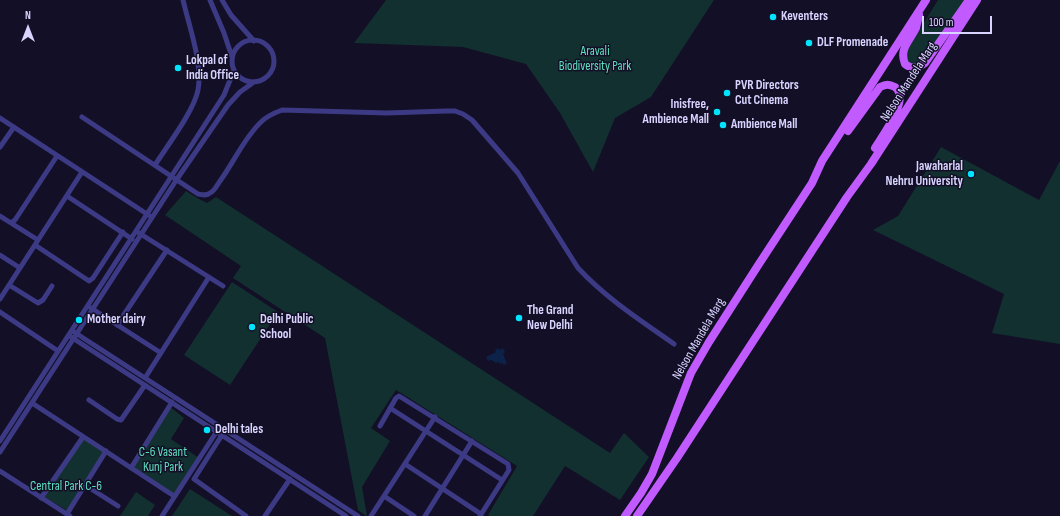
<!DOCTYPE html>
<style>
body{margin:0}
#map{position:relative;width:1060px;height:516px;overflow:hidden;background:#130f26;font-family:"Sofia Sans Condensed",sans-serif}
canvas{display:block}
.north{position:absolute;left:8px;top:8px;width:40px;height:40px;-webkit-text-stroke:3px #130f26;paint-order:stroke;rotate:0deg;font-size:11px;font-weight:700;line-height:16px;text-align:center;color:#d9d4ff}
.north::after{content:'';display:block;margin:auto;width:14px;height:18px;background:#d9d4ff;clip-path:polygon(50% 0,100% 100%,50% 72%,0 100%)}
.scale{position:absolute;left:922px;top:16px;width:70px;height:18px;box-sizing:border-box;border:2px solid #d9d4ff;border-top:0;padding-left:5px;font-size:12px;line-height:14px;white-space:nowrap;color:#d9d4ff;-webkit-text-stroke:3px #130f26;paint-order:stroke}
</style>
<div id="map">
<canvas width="1060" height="516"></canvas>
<div class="north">N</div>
<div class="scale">100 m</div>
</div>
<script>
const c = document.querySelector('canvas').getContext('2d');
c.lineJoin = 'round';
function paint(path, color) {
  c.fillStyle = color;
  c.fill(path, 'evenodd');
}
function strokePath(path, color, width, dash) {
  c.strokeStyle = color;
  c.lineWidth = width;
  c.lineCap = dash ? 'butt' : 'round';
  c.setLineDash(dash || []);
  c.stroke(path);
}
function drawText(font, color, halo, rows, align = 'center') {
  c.font = font + ' "Sofia Sans Condensed",sans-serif';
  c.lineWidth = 3;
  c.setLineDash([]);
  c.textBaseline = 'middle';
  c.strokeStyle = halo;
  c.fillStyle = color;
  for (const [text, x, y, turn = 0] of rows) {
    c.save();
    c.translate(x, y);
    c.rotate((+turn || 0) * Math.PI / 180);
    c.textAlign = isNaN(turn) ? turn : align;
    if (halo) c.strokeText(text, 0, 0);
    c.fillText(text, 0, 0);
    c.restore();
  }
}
const green = new Path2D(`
 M386 0H714L651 97 615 118 593 172 560 113 526 64 463 47 354 43Z
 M938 0H965L925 58 915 65 910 64 907 61V50Z
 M941 147 1039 200 1060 161V344L992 333 1004 294 873 230 898 216Z
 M186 191 199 199 207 203 216 197 610 453 624 433 649 457 620 500 565 466 533 516H490L488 515 517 466 396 390 371 428 390 441 362 487 367 516H366L358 510 325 338 233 278 241 266 165 215Z
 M232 282 278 312 230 385 184 355Z
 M169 406 184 418 171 439 199 458 175 494 131 468Z
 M83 437 106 451 68 511 43 496Z
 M190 489 232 516H172Z
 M136 492 155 505 148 516H120Z`);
const water = new Path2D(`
 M498 348 500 350 503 348 505 352 503 354 507 363 504 365 502 363 500 364 499 362 496 363 491 360 488 361 486 357 496 352 495 350Z`);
const minor = new Path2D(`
 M210 0 224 33 232 57
 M222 0 231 15 254 41
 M232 61a21 21 0 1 1 42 0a21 21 0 1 1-42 0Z
 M82 117 198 194C203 195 207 196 210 193 215 191 217 185 220 181 234 162 244 138 261 122 267 116 274 113 282 110L387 113 446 111H455L463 114 472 120 518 173 578 268C607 299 640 320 674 344
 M0 118 150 216
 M0 147 14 127
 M155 165C167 146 194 111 198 90 203 64 189 26 183 0
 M67 196 132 239
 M0 216 11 223 15 220 57 156
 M11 223 38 240
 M139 233 223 286
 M35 245 89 281 93 278 123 232
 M0 255 20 268
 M9 285 38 303 43 300 52 286
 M0 299 82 172
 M91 308 161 353
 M0 312 58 351
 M117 325 167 250
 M74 332 358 516
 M71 337 346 516
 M145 378 209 277
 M89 400 117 419 121 420 145 385
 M32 403 174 496
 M390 408 502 480
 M380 426 396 398 399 396 508 464 509 470 480 516
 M222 435 194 479 246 516
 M0 441 224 95 234 70
 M0 452 177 179 228 105 240 92 254 82
 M405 464 481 514
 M131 468 172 402
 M0 471 70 516
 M85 485 118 506
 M384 496 414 516
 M41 498 83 437
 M67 514 106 451
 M162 516 217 431
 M265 516 290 479
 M371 516 435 417
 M425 516 472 441`);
const primary = new Path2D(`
 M919 15C918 20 917 24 916 28 909 42 899 49 905 64 912 70 918 68 925 63L969 0
 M848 131 880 87C886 84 889 84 895 87 911 99 882 136 875 148
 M625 516 641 493 652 474 691 373 709 342 757 267 812 183 822 161 926 0
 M637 516 677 458 847 197 871 164 977 0`);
const markers = [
 [773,17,4,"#00e5ff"],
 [809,43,4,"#00e5ff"],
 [178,68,4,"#00e5ff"],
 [727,93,4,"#00e5ff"],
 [717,112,4,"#00e5ff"],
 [723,125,4,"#00e5ff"],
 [971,174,4,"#00e5ff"],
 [519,318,4,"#00e5ff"],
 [79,320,4,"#00e5ff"],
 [252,327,4,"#00e5ff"],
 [207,430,4,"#00e5ff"]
];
const poiNames = [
 ["Keventers",781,17],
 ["DLF Promenade",817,43],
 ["Lokpal of",186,61],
 ["India Office",186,76],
 ["PVR Directors",735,86],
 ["Cut Cinema",735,101],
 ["Inisfree,",709,105,"right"],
 ["Ambience Mall",709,120,"right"],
 ["Ambience Mall",731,125],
 ["Jawaharlal",963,167,"right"],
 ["Nehru University",963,182,"right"],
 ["The Grand",527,311],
 ["New Delhi",527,326],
 ["Mother dairy",87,320],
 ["Delhi Public",260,320],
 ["School",260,335],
 ["Delhi tales",215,430]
];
const parkNames = [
 ["Aravali",595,52],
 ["Biodiversity Park",595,67],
 ["C-6 Vasant",163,453],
 ["Kunj Park",163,468],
 ["Central Park C-6",66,487]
];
const streetNames = [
 ["Nelson Mandela Marg",909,82,-57],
 ["Nelson Mandela Marg",699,339,-60]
];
paint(green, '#12302f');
paint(water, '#0c2248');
strokePath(minor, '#3d3a85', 5);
strokePath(primary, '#c25bff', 8);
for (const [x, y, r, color] of markers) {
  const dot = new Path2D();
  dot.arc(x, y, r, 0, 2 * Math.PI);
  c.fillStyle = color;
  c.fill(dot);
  strokePath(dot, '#130f26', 1.5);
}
drawText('bold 13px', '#d9d4ff', '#130f26', poiNames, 'left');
drawText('13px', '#5fe0c0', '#130f26', parkNames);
drawText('13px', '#d9d4ff', '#130f26', streetNames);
</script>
